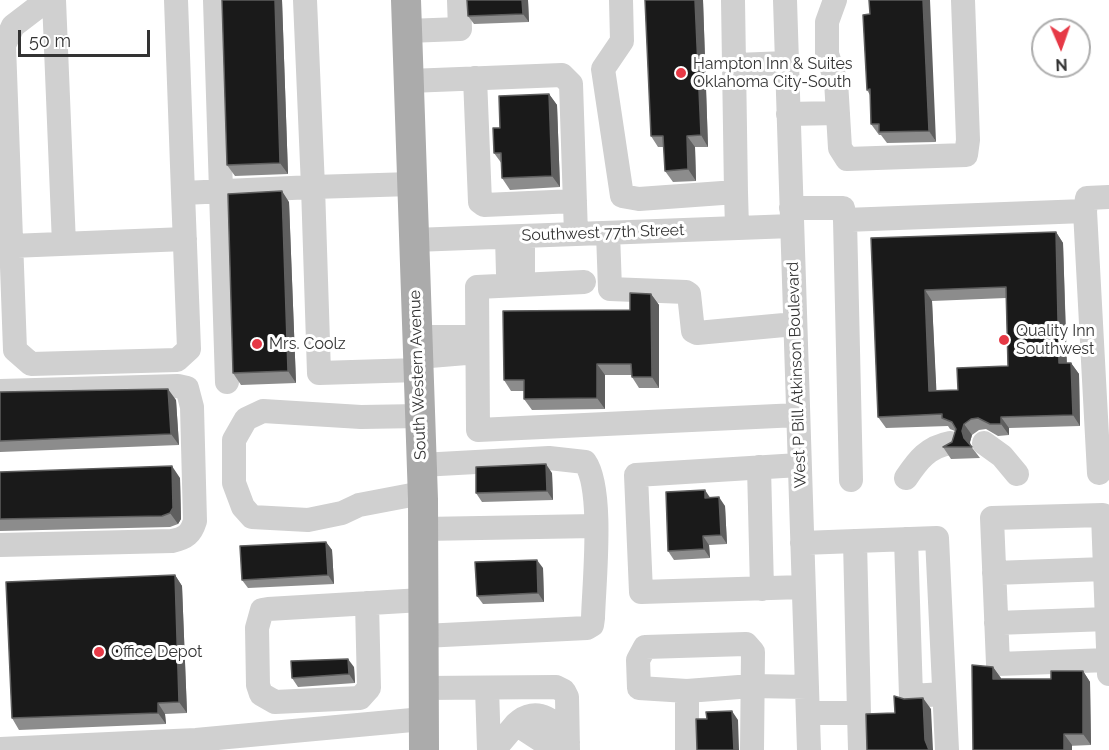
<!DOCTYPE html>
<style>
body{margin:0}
#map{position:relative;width:1109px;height:750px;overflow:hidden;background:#fff;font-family:Raleway,sans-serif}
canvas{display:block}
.north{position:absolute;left:1031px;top:18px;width:60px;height:60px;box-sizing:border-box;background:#fff;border:2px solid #adadad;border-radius:50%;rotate:178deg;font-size:16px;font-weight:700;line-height:24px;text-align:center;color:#333}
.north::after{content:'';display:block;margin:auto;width:21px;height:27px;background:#e63946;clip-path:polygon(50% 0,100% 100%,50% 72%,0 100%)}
.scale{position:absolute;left:18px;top:30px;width:132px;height:27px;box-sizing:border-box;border:3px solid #333;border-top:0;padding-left:8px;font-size:18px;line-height:21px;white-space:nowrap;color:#333;-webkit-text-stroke:4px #fff;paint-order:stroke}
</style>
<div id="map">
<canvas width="1109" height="750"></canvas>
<div class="north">N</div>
<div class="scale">50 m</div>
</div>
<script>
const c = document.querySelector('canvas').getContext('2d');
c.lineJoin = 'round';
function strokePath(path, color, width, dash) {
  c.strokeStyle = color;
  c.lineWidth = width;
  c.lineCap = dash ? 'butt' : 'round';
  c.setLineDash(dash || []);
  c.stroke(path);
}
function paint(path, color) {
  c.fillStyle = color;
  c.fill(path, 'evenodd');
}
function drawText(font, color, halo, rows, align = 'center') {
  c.font = font + ' Raleway,sans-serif';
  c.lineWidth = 6;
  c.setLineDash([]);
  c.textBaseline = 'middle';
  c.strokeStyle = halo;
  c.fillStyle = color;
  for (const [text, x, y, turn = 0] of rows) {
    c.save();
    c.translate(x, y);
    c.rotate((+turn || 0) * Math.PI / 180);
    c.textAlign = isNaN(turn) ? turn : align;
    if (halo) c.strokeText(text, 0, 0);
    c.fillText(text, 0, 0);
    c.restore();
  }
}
const minor = new Path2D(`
 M47 0 13 26 4 45 15 350 31 364 177 360 189 349 183 193 313 187 319 373 418 370
 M54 0 64 244
 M176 0 183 193
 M215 0 227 382
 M305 0 313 187 412 184
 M621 0 622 41 603 69 622 196 639 199 736 192 737 228
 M733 0 736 192
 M785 0 809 750
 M835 0 827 22V54L836 81 840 148 847 159 966 155 968 140 963 0
 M407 31 460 29 459 0
 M736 65 787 63
 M475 78 480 202 484 205 575 201
 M409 81 562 75 571 84 576 234
 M788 114 838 113
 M791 208H843L845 220 1085 211 1087 198 1109 197
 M1085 211 1099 473
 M845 220 851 480
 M608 233 610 289 686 292 689 294 693 331 697 333 795 324
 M507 237 508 274 516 284 523 271V236
 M414 240 792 226
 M11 246 185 239
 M584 282 477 287 478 430 798 415
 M417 337H467L475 346 466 353 418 357
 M0 391 178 386 187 388 192 407 195 521C191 534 186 538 172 541L0 545
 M420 416 361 417 263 411 246 419 234 440V483L243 507 252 517 308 520 342 513 359 505 422 493
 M984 443 1002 456 1017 474
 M421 465 549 458 585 462C604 489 594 582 593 618L592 625 587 628 423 636
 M799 465 636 475 641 592 803 587
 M759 467 762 589
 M906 478C918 460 928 447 950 443
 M423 529 595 526
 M906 539 911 696 944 694
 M855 541 859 713
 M802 543 937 538 947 750
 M1109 569H1105L1109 674
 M994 573 1105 569 1103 515 992 518 998 664 1108 660
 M367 603 369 688 360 698 275 702 261 694 258 685 257 628 262 610 268 609 422 600
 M996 623 1108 619
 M423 688 556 687 564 691 567 697 568 750
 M487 688 489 750
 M687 691 639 688 638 660 645 647 746 644 753 652 752 750
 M808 713H859L860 750
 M516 724C537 704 558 722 568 742
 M0 749 196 740 423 719
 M494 750 516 724 556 750
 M687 750V691L752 686 807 687`);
const major = new Path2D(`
 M406 0 423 499 424 750`);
const wall = new Path2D(`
 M222 0H282L288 174 235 176 227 165Z
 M528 0 529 22 474 24 468 16Z
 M645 0H703L708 147H695L696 181 673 182 665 171 664 147H658L651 136Z
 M863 15 936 142 887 143 881 135H879L871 124 870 95 867 90Z
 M549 94 557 105 560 187 510 190 502 178V164L494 153 500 128Z
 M289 202 296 383 241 385 233 373Z
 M1056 232 1063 243 1067 363H1071L1079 374 1080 426 1009 428V435L998 436 986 429 979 430 972 435 970 442V445L980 458 951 459 943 447 952 442 955 431 950 429 948 426 886 428 878 417 871 238ZM1006 298 1008 366 958 390H936L932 301Z
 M651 294 659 305V388H639L632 377V375H605V409L532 410 524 399V391H511L504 380 630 310Z
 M0 392 176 400 179 445 0 452Z
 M0 472 180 478 181 519 178 524 170 527 0 531Z
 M552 473 553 500 482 502 476 493Z
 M710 498 725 506 727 544 709 545 710 558 674 560 668 551Z
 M326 542 332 550 334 584 248 588 242 580Z
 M543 568 544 602 483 604 477 596Z
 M175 575 182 586 187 713 165 714 166 724 19 730 12 718Z
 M354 667 355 683 298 687 292 678Z
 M993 667 1001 679H1051L1083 671 1090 682 1091 745 973 750Z`);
const shadedWall = new Path2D(`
 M275 0H282L288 174 280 163Z
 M522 0H528L529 22 523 14Z
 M695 0H703L708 147 701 135Z
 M923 0H930L936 142 929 131Z
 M549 94 557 105 560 187 552 176Z
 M687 136 695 147 696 181 688 169Z
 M282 191 289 202 296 383 288 371Z
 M1056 232 1063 243 1067 374 1059 363Z
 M925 290 932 301 937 402 929 391Z
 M651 294 659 305V388L652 377Z
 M1071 363 1079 374 1080 426 1073 415Z
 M597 364 605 375V409L597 398Z
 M168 389 176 400 179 445 171 434Z
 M1001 417 1009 428V435L1001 424Z
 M964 424 972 435 970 442 971 447 964 438 962 431Z
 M546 464 552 473 553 500 547 491Z
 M172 466 180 478 181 519 178 524 170 513Z
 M705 490 711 499 705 498Z
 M719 497 725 506 727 544 721 535Z
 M703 536 709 545 710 558 704 549Z
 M326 542 332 550 334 584 328 575Z
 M537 560 543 568 544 602 538 593Z
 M175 575 182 586 187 713 179 702Z
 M348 659 354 667 355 683 349 674Z
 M993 667 1001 678V690L993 679Z
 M1083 671 1090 682 1091 745 1083 734Z
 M923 698 931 709 933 750H929L925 740Z
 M158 703 165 714 166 724 158 713Z
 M732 711 738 720 739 750H734Z
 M1064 734 1072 745V750H1064Z`);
const building = new Path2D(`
 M222 0H275L280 163 227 165Z
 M467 0H522L523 14 468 16Z
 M645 0H695L701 135 687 136 688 169 665 171 663 136H651Z
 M869 0H923L929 131 879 132V124H871L870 89 867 90 863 15 870 14Z
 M549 94 552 176 502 178 501 153H494L493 128H500L499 96Z
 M282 191 288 371 233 373 228 194Z
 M1056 232 1059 363H1071L1073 415 1001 417V424H990L978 418 971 419 964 424 962 431 964 438 972 447H943L952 442 956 429 952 422 942 418V414L878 417 871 238ZM1006 287 1008 366 957 368 958 390 929 391 925 290Z
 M630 293 651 294 652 377H632L631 364H597V398L524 399V380H504L503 311 630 310Z
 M168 389 171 434 0 441V392Z
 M546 464 547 491 476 493V467Z
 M172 466 173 508 170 513 162 516 0 519V472Z
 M705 490V498L719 497 721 535 703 536 704 549 668 551 666 492Z
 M326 542 328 575 242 580 240 546Z
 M537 560 538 593 477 596 475 562Z
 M175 575 179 702 158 703V713L12 718 6 582Z
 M348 659 349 674 292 678 291 661Z
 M972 665 993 667V679H1051V671H1083V734H1064V750H973Z
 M894 696 904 699 923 698 925 740 929 750H867L866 714 895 713Z
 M732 711 734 750H697L696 719H707L706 712Z`);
const markers = [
 [681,73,6,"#e63946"],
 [1004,340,6,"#e63946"],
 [257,344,6,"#e63946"],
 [99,652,6,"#e63946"]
];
const poiNames = [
 ["Hampton Inn & Suites",693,64],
 ["Oklahoma City-South",693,82],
 ["Quality Inn",1016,331],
 ["Southwest",1016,349],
 ["Mrs. Coolz",269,344],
 ["Office Depot",111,652]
];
const streetNames = [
 ["Southwest 77th Street",603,233,-2],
 ["South Western Avenue",418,375,-92],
 ["West P Bill Atkinson Boulevard",797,375,-92]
];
strokePath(minor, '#d0d0d0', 24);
strokePath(major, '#ababab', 30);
paint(wall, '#8c8c8c');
paint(shadedWall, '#5f5f5f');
paint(building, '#1a1a1a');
strokePath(building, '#5f5f5f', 1.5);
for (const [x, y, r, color] of markers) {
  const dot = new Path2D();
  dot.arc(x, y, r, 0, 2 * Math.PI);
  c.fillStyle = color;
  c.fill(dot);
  strokePath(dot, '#fff', 2);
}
drawText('16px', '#333', '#fff', poiNames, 'left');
drawText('16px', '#333', '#fff', streetNames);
</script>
